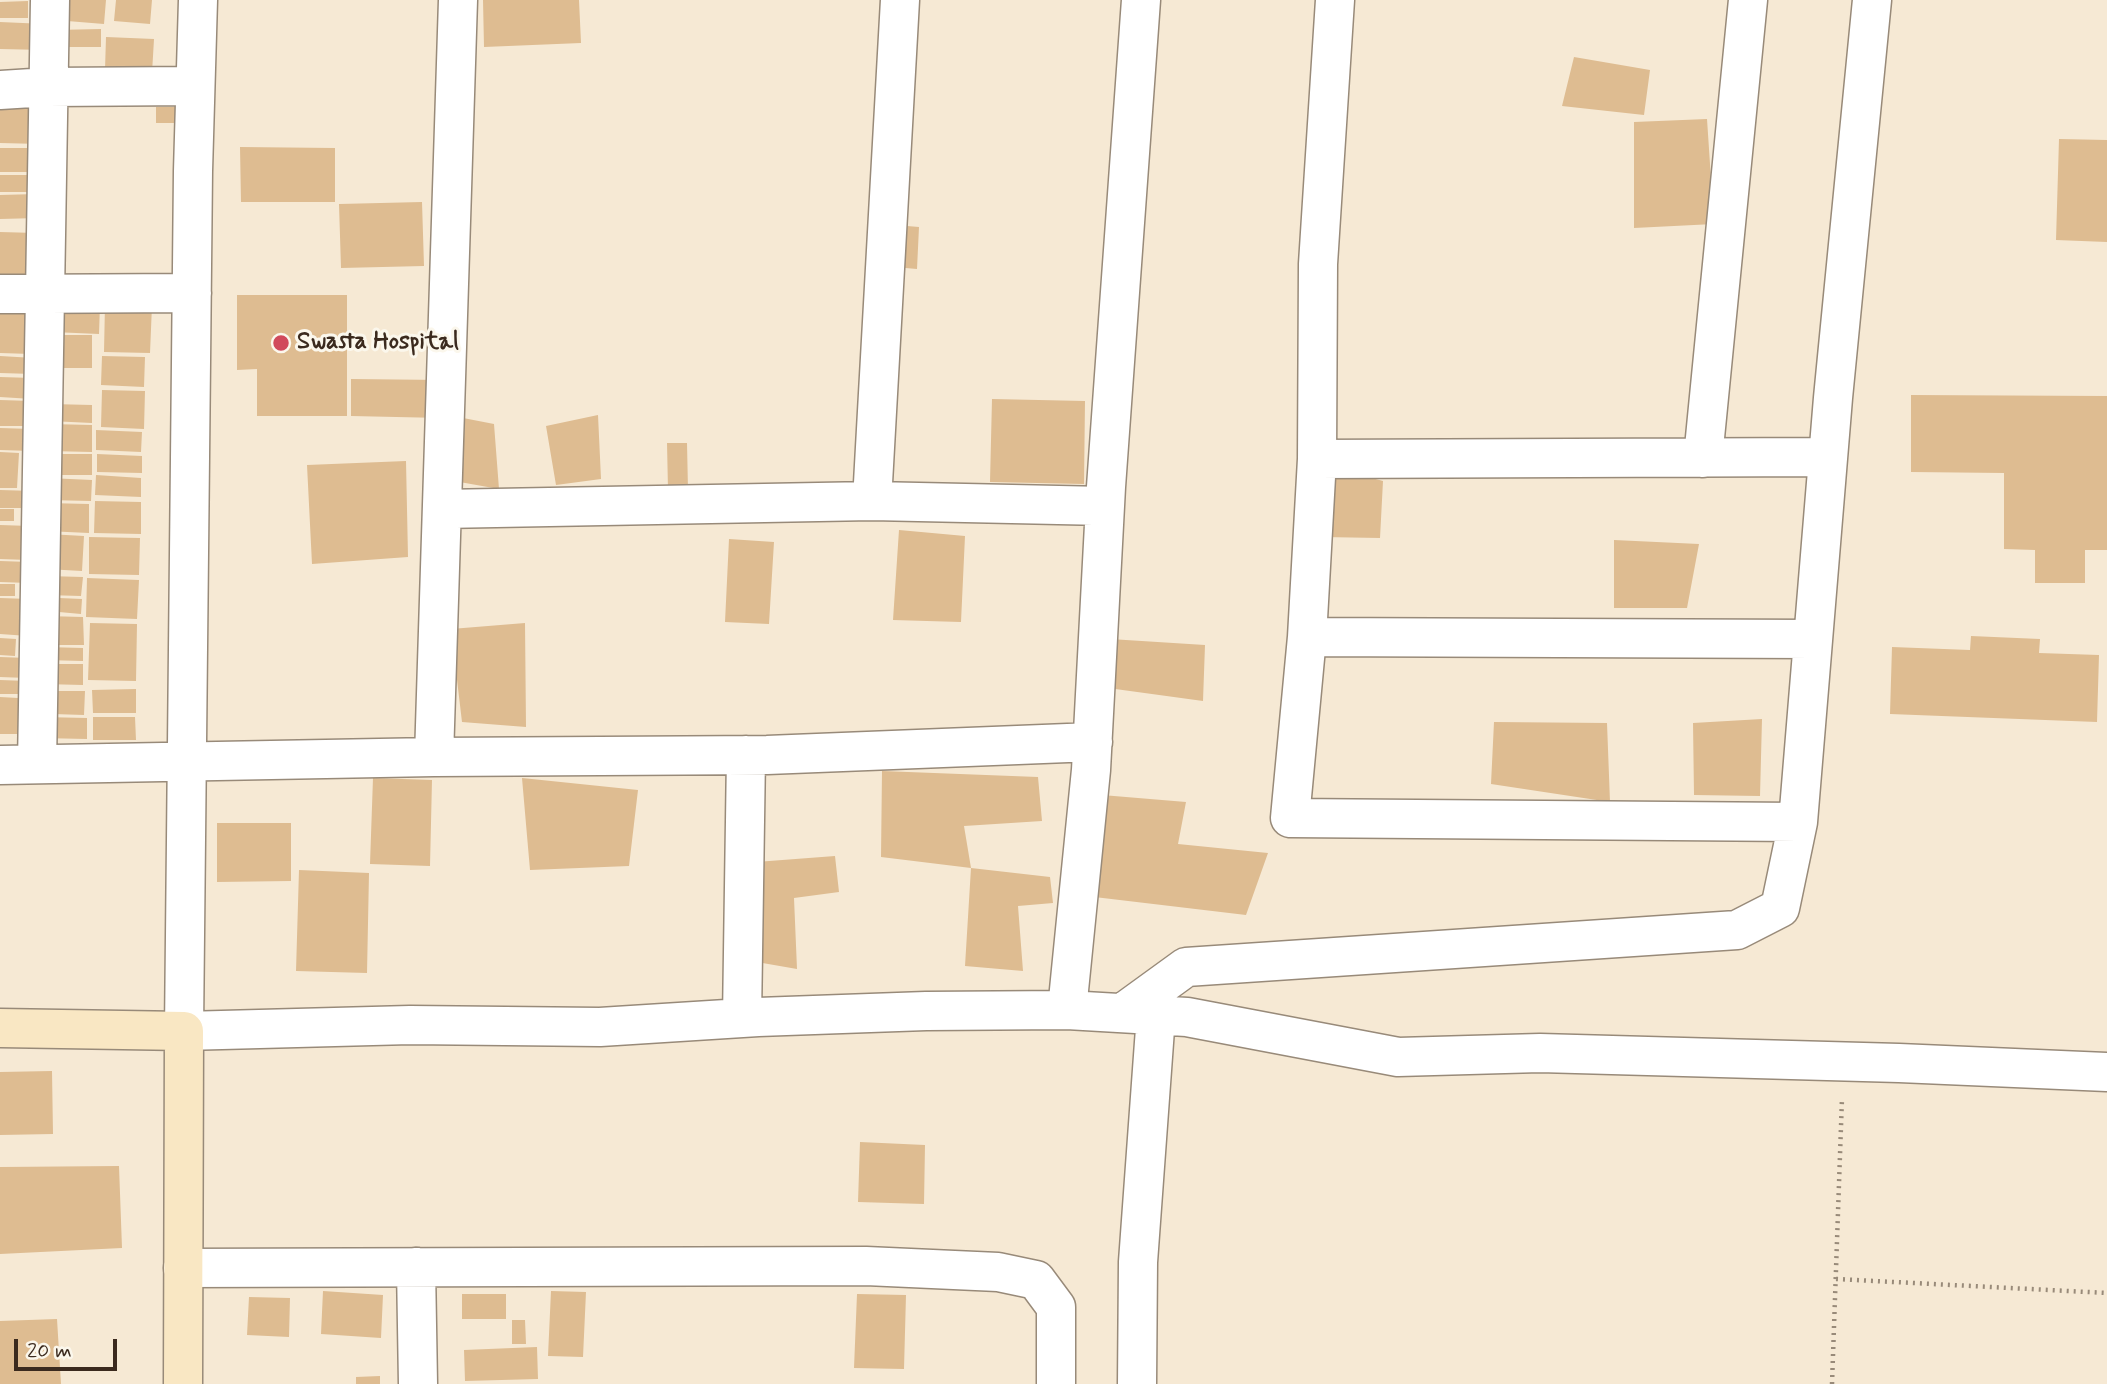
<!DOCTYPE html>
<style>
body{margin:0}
#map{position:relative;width:2107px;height:1384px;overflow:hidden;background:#f6e9d4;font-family:Mynerve,sans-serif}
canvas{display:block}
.scale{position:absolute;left:14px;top:1339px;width:103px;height:32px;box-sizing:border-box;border:4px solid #3b2a1e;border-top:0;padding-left:9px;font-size:21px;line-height:24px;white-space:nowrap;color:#3b2a1e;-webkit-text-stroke:5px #fbf7ec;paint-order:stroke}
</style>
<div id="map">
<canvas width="2107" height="1384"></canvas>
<div class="scale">20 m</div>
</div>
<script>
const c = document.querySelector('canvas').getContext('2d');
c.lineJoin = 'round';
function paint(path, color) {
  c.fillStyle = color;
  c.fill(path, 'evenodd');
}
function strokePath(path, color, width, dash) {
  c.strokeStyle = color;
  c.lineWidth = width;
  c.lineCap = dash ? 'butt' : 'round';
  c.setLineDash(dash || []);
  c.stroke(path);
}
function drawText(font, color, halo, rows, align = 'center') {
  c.font = font + ' Mynerve,sans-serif';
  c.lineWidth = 6;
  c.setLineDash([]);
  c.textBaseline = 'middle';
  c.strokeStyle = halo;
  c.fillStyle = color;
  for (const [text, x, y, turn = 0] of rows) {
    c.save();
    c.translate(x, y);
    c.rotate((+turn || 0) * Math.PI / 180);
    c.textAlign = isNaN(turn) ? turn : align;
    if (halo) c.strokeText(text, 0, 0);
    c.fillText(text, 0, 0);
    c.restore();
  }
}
const building = new Path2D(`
 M57 0H106L104 24 55 20Z
 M116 0H152L150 24 114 21Z
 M483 0H579L581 43 484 47Z
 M28 1V18H0V2Z
 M0 22 45 24 44 50 0 49Z
 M101 29V47H55V30Z
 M106 37 154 39 152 73 105 70Z
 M1574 57 1650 70 1644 115 1562 106Z
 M0 94H41L40 144 0 143Z
 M156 107H176V123H156Z
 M1707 119 1714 224 1634 228V122Z
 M2059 139 2107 140V242L2056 240Z
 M240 147 335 148V202H241Z
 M0 148H36L35 172H0Z
 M0 175H42V192H0Z
 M37 194 38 218 0 219V195Z
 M422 202 424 266 341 268 339 204Z
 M895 225 919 227 917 269 894 267Z
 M0 232 36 233 35 283 0 282Z
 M237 295H347V416H257V369L237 370Z
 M53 303 100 304 99 334 53 332Z
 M0 304 33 306 31 354 0 353Z
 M105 304 152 305 150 353 104 352Z
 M52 335H92V368H52Z
 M0 356 34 358 33 374 0 373Z
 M102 356 145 357 144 387 101 385Z
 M0 377 33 378 32 399 0 397Z
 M351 379 442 380V418L351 416Z
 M102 390 145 391 144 429 101 427Z
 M1911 395 2107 396V550H2085V583H2035V550L2004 549V473L1911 472Z
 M992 399 1085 401 1084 484 990 482Z
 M0 400 32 401V426H0Z
 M51 404 92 405V423L50 421Z
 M598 415 601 479 556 485 546 426Z
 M458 417 494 424 499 489 454 481Z
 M49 424 92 425V452L49 451Z
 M0 428 32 429V451L0 450Z
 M96 430 142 432 141 452 96 450Z
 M667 443H687L688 490H668Z
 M0 452 19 453 17 488H0Z
 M48 454H92V475H48Z
 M97 454 142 456V473L97 472Z
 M406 461 408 557 312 564 307 465Z
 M1328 466 1383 481 1380 538 1322 537Z
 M96 475 141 478V497L95 495Z
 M48 478 92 480 91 501 48 500Z
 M0 490 33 491V508H0Z
 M95 501 141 502V534L94 533Z
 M47 503 89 504V533L46 531Z
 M0 509H14V521H0Z
 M0 525 30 526 28 560 0 559Z
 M899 530 965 536 961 622 893 620Z
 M48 534 84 536 82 571 46 569Z
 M89 537 140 538 139 575 89 574Z
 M729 539 774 542 769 624 725 622Z
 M1614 540 1699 544 1687 608H1614Z
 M0 561 29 562V583L0 582Z
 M47 576 83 577 81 596 46 595Z
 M87 578 139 580 137 619 86 617Z
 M0 584H15V596H0Z
 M0 598 29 599 28 636 0 634Z
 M59 598 82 599 81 614 59 612Z
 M46 616 83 617 84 645H46Z
 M90 623 137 624 136 681 88 680Z
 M525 623 526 727 462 722 451 629Z
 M1971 636 2040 639 2039 653 2099 655 2097 722 1890 714 1892 647 1970 650Z
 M0 638 16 639 15 656 0 655Z
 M1110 639 1205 645 1203 701 1108 688Z
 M45 647 83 648V661L45 660Z
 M0 657 28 658 27 678 0 677Z
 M42 664H83V685L43 684Z
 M0 680 27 681V694H0Z
 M136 689V713H93L92 690Z
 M54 691H85L84 715 53 714Z
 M0 697 18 698V734H0Z
 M42 717 87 718V739L41 738Z
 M93 717H135L136 740H93Z
 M1762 719 1760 796 1694 795 1693 723Z
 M1494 722 1607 723 1610 802 1491 784Z
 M882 771 1038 777 1042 821 964 826 971 868 881 857Z
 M373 778 432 780 430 866 370 864Z
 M522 778 638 790 629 866 530 870Z
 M1102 795 1186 802 1178 844 1268 853 1246 915 1086 896Z
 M217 823H291V881L217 882Z
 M835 856 839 892 794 898 797 969 751 961 756 862Z
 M971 868 1050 877 1053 903 1018 906 1023 971 965 966Z
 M299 870 369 873 367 973 296 971Z
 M52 1071 53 1134 0 1135V1072Z
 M860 1142 925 1145 924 1204 858 1202Z
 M119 1166 122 1248 0 1254V1167Z
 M323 1291 383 1295 381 1338 321 1334Z
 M551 1291 586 1292 583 1357 548 1356Z
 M462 1294H506V1319H462Z
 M857 1294 906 1295 904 1369 854 1368Z
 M249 1297 290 1298 289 1337 247 1335Z
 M57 1319 61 1384H0V1321Z
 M512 1320H525L526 1344H512Z
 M537 1347 538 1379 465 1381 464 1350Z
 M380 1376V1384H356V1377Z`);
const path = new Path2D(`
 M1836 1279 2107 1293
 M1832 1384 1842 1098`);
const street = new Path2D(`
 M198 0 193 171 184 1031 410 1025 600 1027 758 1017 926 1011 1067 1010 1187 1017 1398 1057 1540 1053 1899 1063 2107 1072
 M1335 0 1318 264 1317 459 1307 637 1290 818 1798 822
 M0 90 48 87 195 86
 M0 294 192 293
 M1703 458 1748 0
 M1317 459 1828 457
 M872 501 900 0
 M442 509 872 501 1105 506
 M1307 637 1813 639
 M434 757 767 755 1093 742
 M37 764 50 0
 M0 765 434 757 458 0
 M1067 1010 1091 770 1106 487 1141 0
 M1124 1012 1186 967 1737 930 1780 908 1798 822 1833 398 1872 0
 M742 1018 746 755
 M416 1267 418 1384
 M183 1268 866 1266 998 1272 1036 1280 1056 1307V1384
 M1137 1384 1138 1262 1156 1015`);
const secondary = new Path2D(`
 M0 1028 184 1031 183 1384`);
const markers = [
 [281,343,9,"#d1495b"]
];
const poiNames = [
 ["Swasta Hospital",297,343]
];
paint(building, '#debc91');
strokePath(street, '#988a79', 41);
strokePath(secondary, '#988a79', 41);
strokePath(path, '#988a79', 4.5, [2, 5]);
strokePath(street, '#fff', 38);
strokePath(secondary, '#f9e7c3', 38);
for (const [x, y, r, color] of markers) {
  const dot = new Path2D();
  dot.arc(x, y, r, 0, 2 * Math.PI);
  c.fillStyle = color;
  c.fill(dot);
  strokePath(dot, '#fbf7ec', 2.5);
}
drawText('bold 24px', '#3b2a1e', '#fbf7ec', poiNames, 'left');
</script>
